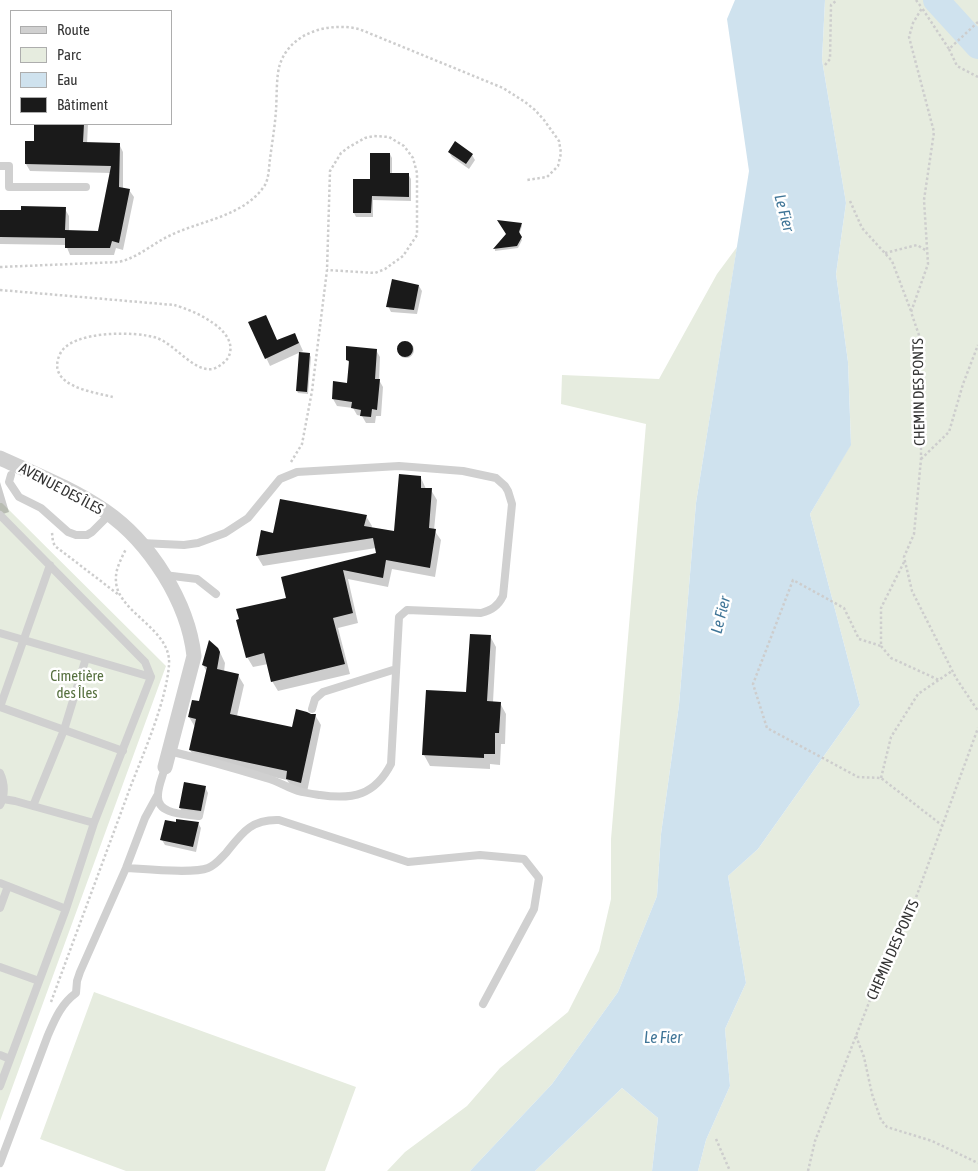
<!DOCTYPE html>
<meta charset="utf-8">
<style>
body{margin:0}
#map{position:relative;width:978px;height:1171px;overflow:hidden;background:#fff;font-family:"Asap Condensed",sans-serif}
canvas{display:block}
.legend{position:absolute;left:10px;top:10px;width:162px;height:115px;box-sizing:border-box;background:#fff;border:1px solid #adadad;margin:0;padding:6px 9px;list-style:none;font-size:15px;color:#333}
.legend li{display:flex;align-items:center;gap:10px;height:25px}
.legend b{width:25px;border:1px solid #adadad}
</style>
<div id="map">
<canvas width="978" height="1171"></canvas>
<ul class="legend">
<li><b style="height:6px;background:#d0d0d0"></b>Route</li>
<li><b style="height:14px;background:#e6ecdf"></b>Parc</li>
<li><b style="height:14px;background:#cfe2ee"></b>Eau</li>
<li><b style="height:14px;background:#1a1a1a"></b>Bâtiment</li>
</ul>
</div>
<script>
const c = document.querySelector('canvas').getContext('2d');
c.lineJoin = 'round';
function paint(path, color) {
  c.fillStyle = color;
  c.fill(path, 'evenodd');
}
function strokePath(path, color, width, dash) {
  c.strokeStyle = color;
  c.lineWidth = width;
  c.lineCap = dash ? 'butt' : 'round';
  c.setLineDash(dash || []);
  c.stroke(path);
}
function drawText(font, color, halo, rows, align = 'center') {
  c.font = font + ' "Asap Condensed",sans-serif';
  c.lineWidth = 5;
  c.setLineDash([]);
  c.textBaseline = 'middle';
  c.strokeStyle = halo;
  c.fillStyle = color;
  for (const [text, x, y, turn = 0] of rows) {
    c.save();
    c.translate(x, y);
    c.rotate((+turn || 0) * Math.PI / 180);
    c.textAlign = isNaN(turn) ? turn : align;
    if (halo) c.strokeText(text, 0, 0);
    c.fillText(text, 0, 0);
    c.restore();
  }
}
const green = new Path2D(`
 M825 0H978V1171H698L706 1140 730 1086 725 1029 746 983 728 876 758 849 860 705 810 514 851 444 848 362 836 274 846 203 822 60Z
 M737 247 696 503 679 705 661 834 657 896 618 992 552 1084 470 1171H387L405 1152 467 1106 500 1068 568 1012 599 951 611 899V839L646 424 561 404 562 375 659 379 717 274Z
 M0 503H2L166 666 0 1121Z
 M94 992 356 1087 325 1171H126L40 1139Z
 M622 1088 658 1118 652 1171H535Z`);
const water = new Path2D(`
 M735 0H825L822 60 846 203 836 274 848 362 851 445 810 514 860 705 758 849 728 876 746 983 725 1029 730 1086 706 1140 698 1171H652L658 1118 622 1088 535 1171H470L552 1084 618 992 657 896 661 834 679 705 696 503 749 171 727 19Z`);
const shadow = new Path2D(`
 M35 124H88L87 144H119L123 152V189L129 190 134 197 123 250 116 248 114 255H70L66 245 0 244V211L65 209 69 216V232H99L111 173 30 171 26 164 35 142Z
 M449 152 472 155 475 160 469 169 452 157Z
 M390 154 392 158V174H408L411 179V201L373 200V217H356L354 213 371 180Z
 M521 224 522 226 519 235 522 240 518 248 495 251V249L508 234Z
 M419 286 422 291 417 314 391 312 388 306Z
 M266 317 277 341 299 342 303 351 270 366 250 323Z
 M398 350a8 8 0 1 1 16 0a8 8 0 1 1-16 0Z
 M376 350 380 357 379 380 383 387 381 416H376L375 423H366L362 416 357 415 353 408 337 406 333 399 348 385 350 365 347 359Z
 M309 354 311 357 308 394 298 393 297 391Z
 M421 478 426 489 431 490 437 500 434 530 441 540 435 577 392 569 388 587 348 579 358 623 338 628 350 674 278 691 272 681 268 664 253 667 247 657 287 599 282 578 377 554 376 548 263 566 257 556 262 532 274 534 366 516 372 526 371 529 395 533Z
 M0 482 9 512 0 515Z
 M490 636 496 647 493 702 500 703 506 714 505 744H501L500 765 490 764V769L430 766 424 755 467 693Z
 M218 648 225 663 224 672 238 675 244 685 237 716 293 729 311 716 315 715 321 725 307 792 293 789 287 780 196 760 190 750 195 727 189 717 200 703 207 672 203 665Z
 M205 787 208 793 203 816 183 813 180 808Z
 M177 823H198L201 828 196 852 165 845 162 840Z`);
const river = new Path2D(`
 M936 0 978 46`);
const building = new Path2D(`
 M34 124H84L83 142 120 143 119 187 130 189 119 243 112 241 110 248H65V238L0 237V210H21V206L66 207 65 230 98 231 111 166 25 164V141H34Z
 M455 141 473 154 466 164 448 152Z
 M370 153H390V173H409V197L372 196 371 213H353V179H370Z
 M497 220 522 223 519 232 522 237 517 246 493 249 506 234Z
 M392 279 419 285 414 310 386 307Z
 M266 315 277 340 295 333 299 343 265 359 248 322Z
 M397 349a8 8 0 1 1 16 0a8 8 0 1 1-16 0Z
 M346 346 377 349 375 379H380L377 410 372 409 371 417 360 416 361 410 351 408 352 402 332 399 333 381 347 383 349 361 346 360Z
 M299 352 310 353 307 392 296 391Z
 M399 474 421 476V488H432L429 528 436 529 430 568 386 560 383 578 343 570 353 613 333 618 345 664 271 682 264 653 246 658 236 620 239 619 236 609 286 598 281 577 376 553 373 538 256 556 261 530 273 533 280 499 367 515 364 526 394 531Z
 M470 634 491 635 487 701 501 702 499 733H495V754H484V758L422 755 426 690 466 692Z
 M209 640 218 648 220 652 217 669 239 674 230 714 292 727 296 709 307 712 311 714H316L301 783 286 779 287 771 189 750 196 719 188 717 192 700 199 701 207 667 202 665Z
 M184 782 206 786 201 811 179 808Z
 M176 819 199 822 193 847 160 840 165 820 176 822Z`);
const path = new Path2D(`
 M916 0 922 8
 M978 22 949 49 922 8 913 23 909 37 934 132 924 200 928 264 911 312 921 341V459L914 534 904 557 912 591 956 678 978 711
 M949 49 957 66 978 77
 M825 65 830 59 831 5 837 0
 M850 201 862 228 892 261 911 311
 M885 253 917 245 927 251
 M0 267 119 262C139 257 152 244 169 236 201 220 244 217 265 185 269 178 269 166 270 159 272 143 275 126 276 110 277 97 276 76 280 64 291 32 329 22 359 29L503 88 525 102 535 110 544 120 559 141 561 153 558 166 547 177 527 180
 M0 290 174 305C193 310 242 331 228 358 224 363 219 367 213 369 193 372 176 345 157 338 137 331 71 330 60 354 45 386 93 392 113 397
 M921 459 949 432 963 384 978 345
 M291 462 302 444 312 391 327 270 330 171 341 153 349 147 365 138 374 136 389 137 404 146 413 158 417 173V235L403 256 385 269 375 273 327 270
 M52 533 53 542 55 546 119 595
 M904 562 881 608V646L859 639 844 608 793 580 753 684 767 728 858 777 881 778 943 826
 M881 646 891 658 939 680
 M881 778 891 737 918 694 952 671
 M51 1002C77 931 104 859 130 788 144 752 166 702 169 665 172 627 113 612 116 577 116 568 122 557 126 549
 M856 1036 864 1057 872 1094 881 1120 887 1127 932 1141 978 1163
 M716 1139 730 1171
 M808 1171 815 1141 884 964 914 903 978 728`);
const lane = new Path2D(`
 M0 166H9V187H86
 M11 475 9 482 19 497 41 508 68 532 76 535H87L92 532 109 515
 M0 515 145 662 151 677 94 823 66 909 0 1086
 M141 543 184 545 198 543 225 533 248 518 280 479 297 472 399 466 463 471 496 478 505 486 508 491 512 504 503 596C498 606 492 610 481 613L407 610 399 617 391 764C375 795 353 800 320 795 313 794 305 793 298 791 287 787 277 781 266 778 234 768 202 759 169 751
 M164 575 197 579 216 594
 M0 633 151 677
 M0 707 50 565
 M0 707 123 751
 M312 709 315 699 323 692 396 669
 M165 767C163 776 158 786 158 795 156 815 186 814 199 816
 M0 773C5 784 5 795 0 805
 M3 799 15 801 94 823
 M33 806 64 730 86 658
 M126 868C145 869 193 874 208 868 216 865 220 859 226 853 242 833 251 819 279 820L408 862 480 855 524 859 539 878 534 909 483 1004
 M0 883 66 909
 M0 908 8 886
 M0 967 39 981
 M0 1055 10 1059
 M0 1163 48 1035C55 1019 61 1004 76 993L77 981 80 972 126 868 145 818 157 796`);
const street = new Path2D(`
 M0 458C35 474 73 489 105 511 150 542 188 602 194 656L165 767`);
const streetNames = [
 ["CHEMIN DES PONTS",919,392,-91],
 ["AVENUE DES ÎLES",61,489,28],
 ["CHEMIN DES PONTS",893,950,-66]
];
const parkNames = [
 ["Cimetière",77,676],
 ["des Îles",77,693]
];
const waterNames = [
 ["Le Fier",784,213,75],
 ["Le Fier",721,615,-76],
 ["Le Fier",663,1038]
];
paint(green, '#e6ecdf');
paint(water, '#cfe2ee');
paint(shadow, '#0003');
strokePath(river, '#cfe2ee', 26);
paint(building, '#1a1a1a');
strokePath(path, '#cdcdcd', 2.5, [2.5, 2.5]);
strokePath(lane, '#d0d0d0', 8);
strokePath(street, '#d0d0d0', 15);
drawText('15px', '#333', '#fff', streetNames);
drawText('15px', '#56703f', '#fff', parkNames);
drawText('italic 16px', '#3f7597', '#fff', waterNames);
</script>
